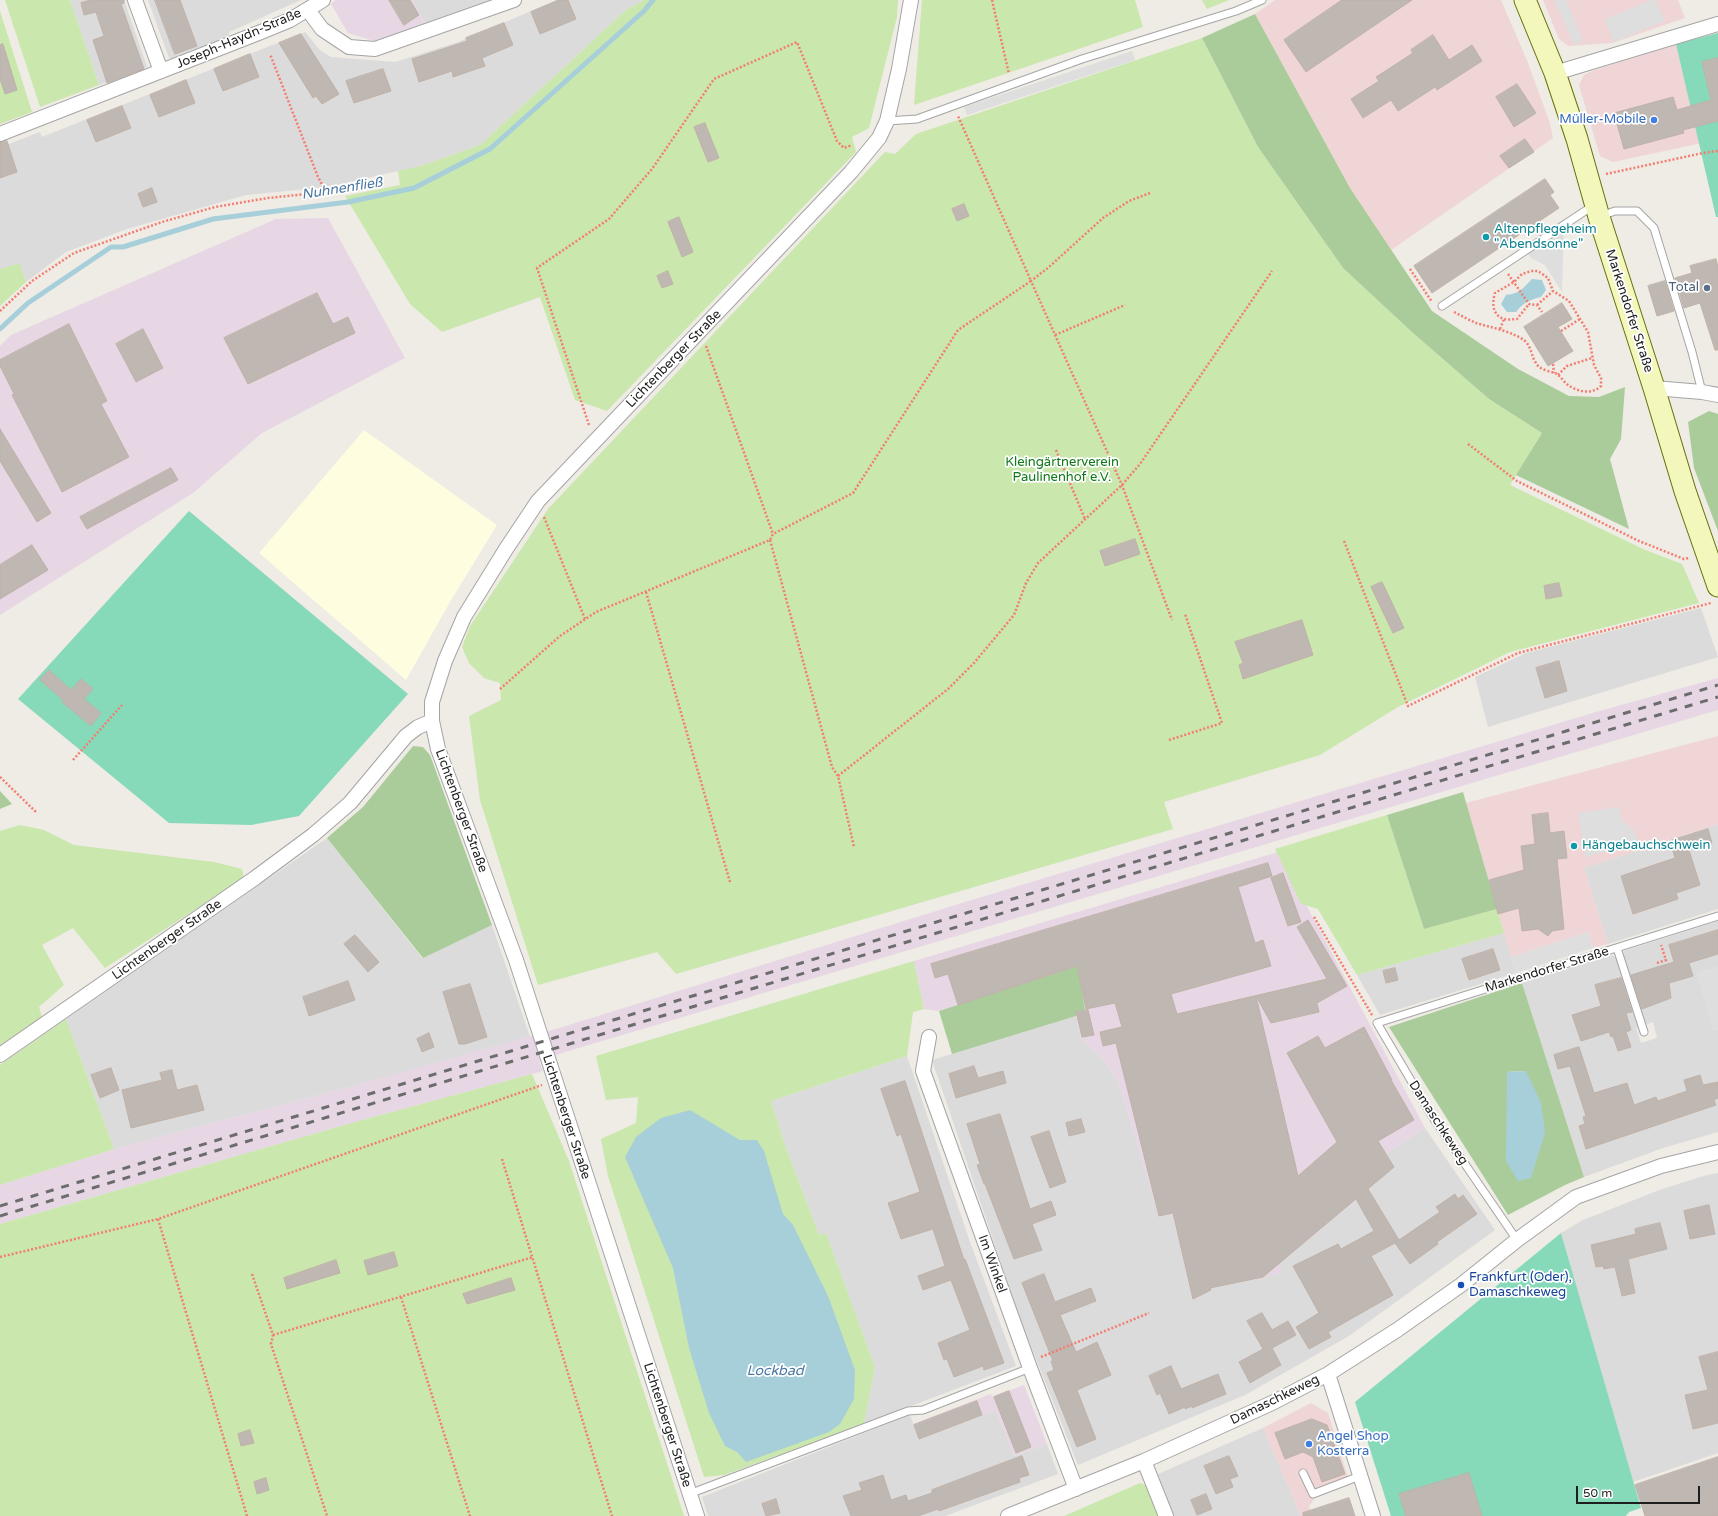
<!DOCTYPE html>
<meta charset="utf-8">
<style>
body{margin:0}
#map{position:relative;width:1718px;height:1516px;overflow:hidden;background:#efebe5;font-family:"Varela Round",sans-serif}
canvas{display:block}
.scale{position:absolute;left:1576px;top:1486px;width:124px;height:18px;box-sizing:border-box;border:2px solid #1e1e1e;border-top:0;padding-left:5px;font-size:12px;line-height:14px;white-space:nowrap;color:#1e1e1e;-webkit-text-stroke:3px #fff;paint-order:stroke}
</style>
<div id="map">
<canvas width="1718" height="1516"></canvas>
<div class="scale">50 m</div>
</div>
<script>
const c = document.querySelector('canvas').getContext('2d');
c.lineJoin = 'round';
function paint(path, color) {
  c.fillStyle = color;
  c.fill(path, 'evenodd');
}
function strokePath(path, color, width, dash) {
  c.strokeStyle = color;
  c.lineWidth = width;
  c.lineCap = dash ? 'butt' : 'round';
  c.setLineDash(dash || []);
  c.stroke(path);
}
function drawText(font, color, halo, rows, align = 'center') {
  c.font = font + ' "Varela Round",sans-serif';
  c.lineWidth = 3.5;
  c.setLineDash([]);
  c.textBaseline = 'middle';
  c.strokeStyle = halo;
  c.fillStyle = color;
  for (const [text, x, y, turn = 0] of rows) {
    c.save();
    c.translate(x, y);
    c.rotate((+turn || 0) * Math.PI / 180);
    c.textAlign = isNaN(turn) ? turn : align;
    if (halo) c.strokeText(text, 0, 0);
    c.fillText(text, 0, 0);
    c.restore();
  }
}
const residential = new Path2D(`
 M70 0H124L147 67 99 85Z
 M148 0H301L229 32V37L175 60 169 58Z
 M412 0H494L426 25Z
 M557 0H644L626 10 480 145 421 166 327 187 246 195 127 229 66 252 26 282 20 263 0 269V151L6 145 40 132 42 137 305 32 320 50 331 57 395 62 458 42Z
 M1701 608 1718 657 1488 727 1475 677 1526 653Z
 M1718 824V909L1608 944 1584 868Z
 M327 838 422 958 492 925 530 1037 346 1088 114 1149 66 1019Z
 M1718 921V967L1697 973 1714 1030 1718 1029V1132L1663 1148 1584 1177 1522 983 1611 955 1616 957 1639 1027 1636 1028 1641 1043 1657 1038 1653 1022 1645 1025 1623 955 1624 951Z
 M1504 933 1516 973 1380 1015 1357 975Z
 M1076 1016 1081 1038 1103 1059 1119 1084 1159 1216 1172 1213 1279 1264 1376 1183 1367 1166 1425 1128 1495 1230 1349 1336 1245 1395 1078 1465 1019 1316 932 1060Z
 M907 1056 970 1242 1016 1366 864 1424 875 1367 826 1233 819 1235 785 1145 771 1101Z
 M1718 1173V1453L1633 1482 1561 1233 1583 1220 1662 1189 1707 1175Z
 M996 1410 1014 1456 1047 1444 1058 1474 945 1516H708L702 1497 910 1415 919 1439Z
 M1263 1428 1301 1516H1174L1158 1474Z`);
const commercial = new Path2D(`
 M1275 0H1501L1526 58 1550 123 1553 138 1391 250 1350 188 1255 14Z
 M1543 0H1678L1685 18 1612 43 1568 46 1559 39Z
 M1676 44 1702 143 1613 162 1600 156 1579 85 1584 75 1595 70Z
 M1718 736V824L1584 868 1608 944 1593 948 1588 932 1511 957 1466 803Z
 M1311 1403 1328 1413 1350 1484 1315 1498 1309 1506 1311 1516H1301L1263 1428Z`);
const industrial = new Path2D(`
 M336 0H412L426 25 374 41 348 33 331 4Z
 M328 218 405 358 262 433 193 493 0 615V346L11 335 276 219Z
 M1718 678V710L565 1052 539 1061 543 1071 355 1122 0 1224V1185L114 1149 346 1088 556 1029 965 902 1596 712Z
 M1278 852 1425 1128 1368 1166 1376 1183 1279 1264 1281 1273 1191 1292 1172 1214 1159 1217 1119 1084 1103 1059 1081 1038 1076 1012 1085 1010 1078 967 939 1011 924 1009 914 961Z
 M1024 1385 1047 1444 1014 1456 996 1410 919 1439 913 1424 991 1394 992 1397Z`);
const education = new Path2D(`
 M364 430 497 525 450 602 406 680 259 553Z`);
const grass = new Path2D(`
 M5 0H70L99 85 40 107Z
 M644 0H898L897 17 869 128 852 137 856 152 607 411 575 400 540 297 442 332 410 304 345 196 400 185 398 171 421 166 480 145 626 10Z
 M922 0H1135L1143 27 914 105Z
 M1202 0H1229L1207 9Z
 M0 11 32 112 0 124Z
 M1202 38 1258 147 1343 268 1413 333 1489 399 1542 433 1510 485 1643 549 1682 564 1699 603 1510 652 1398 707 1320 755 1164 802 1173 829 676 974 657 952 538 985 480 800 469 716 501 700 500 683 484 678 469 663 462 647 470 626 548 509 885 152 895 154 916 134Z
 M20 263 26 282 0 306V269Z
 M1387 815 1424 929 1497 909 1504 933 1357 975 1318 909 1301 904 1275 849Z
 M20 825 44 830 74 845 214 862 242 869 244 878 105 968 73 928 42 945 64 985 39 1007 42 1017 0 1045V831Z
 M914 961 924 1009 913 1012 907 1056 771 1101 785 1145 819 1235 826 1233 875 1367 864 1424 724 1475 704 1477 608 1176 601 1139 636 1123 638 1097 606 1100 596 1056Z
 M66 1019 114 1149 0 1185V1065Z
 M532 1074 569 1161 684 1516H0V1224L355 1122Z
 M1140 1483 1146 1485 1158 1516H1064Z`);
const forest = new Path2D(`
 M1255 14 1350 188 1432 311 1518 369 1569 396 1599 397 1625 387 1621 439 1610 459 1629 529 1516 475 1542 433 1489 399 1413 333 1343 268 1258 147 1202 38Z
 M1709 411 1718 414V531L1694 468 1688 422Z
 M413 746 423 747 430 755 492 925 423 958 327 838 363 807Z
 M0 791 12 804 0 809Z
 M1463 792 1497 909 1424 929 1387 815Z
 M1078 966 1085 1010 1076 1012V1016L952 1054 939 1011Z
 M1522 983 1584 1177 1565 1185 1508 1215 1389 1027ZM1526 1071 1507 1117V1072Z`);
const pitch = new Path2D(`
 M1718 33V217H1716L1676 44Z
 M189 511 408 694 299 816 251 825 169 823 18 699Z
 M1561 1233 1641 1508 1629 1512 1626 1516H1391L1355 1402Z`);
const parking = new Path2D(`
 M1554 0H1566L1583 41 1574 45Z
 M1651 0H1655L1665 21 1614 42 1605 19Z
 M1132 51 1135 60 967 115 964 107Z
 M1564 219 1562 292 1545 265 1531 258 1523 247Z
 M1619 807 1622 820 1634 831 1639 843 1585 857 1578 813Z
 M1588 932 1593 948 1516 973 1511 957Z
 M1718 967V1029L1714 1030 1697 973Z`);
const water = new Path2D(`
 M1532 279 1542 280 1546 290 1541 297C1529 300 1524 302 1516 312H1507L1501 304 1506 295C1521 293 1522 289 1532 279Z
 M1526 1071 1541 1103 1545 1133 1531 1178 1518 1181 1506 1161 1507 1072Z
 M690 1110 740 1140H757L764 1151 783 1214 793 1225 828 1296 855 1370 854 1399 840 1424 829 1432 746 1462 737 1452 725 1446 709 1413 689 1348 673 1268 625 1157 636 1137 661 1118Z`);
const stream = new Path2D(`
 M0 329 28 303 111 247H123L213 219 348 202 414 188 490 149 644 11 653 0`);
const building = new Path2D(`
 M91 0H124V3L121 4 144 69 107 83 93 40 104 36 96 12 84 15 81 3Z
 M155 0H180L197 46 175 54Z
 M389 0H410L419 15 404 25Z
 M559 0H568L576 19 540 34 531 12Z
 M1342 0H1412L1306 72 1284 40Z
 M504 23 513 45 482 58 485 66 453 77 452 71 419 82 412 59 467 41 466 38Z
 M301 34 339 94 322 104 316 96 313 98 279 43Z
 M1433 35 1449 60 1472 45 1482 61 1437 90 1435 87 1398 111 1391 100 1363 118 1351 99 1379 81 1376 77 1413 53 1411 50Z
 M3 44 17 90 5 94 0 79V45Z
 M250 54 259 77 223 91 214 69Z
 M1718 58V121L1683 130 1684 133 1624 149 1614 113 1673 97 1677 110 1711 100 1702 62Z
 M383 69 391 91 354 103 346 81Z
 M186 80 195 103 159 117 150 95Z
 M1517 84 1536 113 1514 127 1496 97Z
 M122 106 131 128 96 142 87 120Z
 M705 123 719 158 708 162 694 127Z
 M1525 139 1534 152 1509 168 1500 156Z
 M7 141 17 172 0 178V142Z
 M1545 179 1554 192 1550 195 1559 208 1432 293 1414 266Z
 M152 188 157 202 143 207 138 194Z
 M964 204 969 216 957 221 952 209Z
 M679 217 693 252 682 257 668 222Z
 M1716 259 1718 267V350H1715L1700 303 1684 308 1675 278 1692 273 1690 266Z
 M668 271 673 284 662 288 657 276Z
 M1665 281 1674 311 1657 316 1648 286Z
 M317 293 333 324 348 317 355 333 248 384 224 338Z
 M1562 303 1572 319 1558 327 1573 351 1548 366 1524 327Z
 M69 324 107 401 101 404 129 457 62 492 12 395 14 394 0 366V360Z
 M143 329 163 368 136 382 116 344Z
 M0 429 51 513 37 522 0 461Z
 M171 468 178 480 87 529 80 517Z
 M1135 539 1140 554 1105 566 1100 551Z
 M32 545 48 570 0 599V565Z
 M1382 582 1404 628 1393 633 1371 587Z
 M1559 583 1562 596 1546 599 1544 586Z
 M1302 620 1313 655 1243 679 1239 665 1243 663 1235 642Z
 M1559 661 1567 691 1545 698 1536 668Z
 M49 670 71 690 81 679 93 689 84 699 101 713 91 726 62 702 63 700 40 680Z
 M1548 813 1550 833 1564 831 1567 858 1557 859 1564 929 1552 931 1548 936 1538 929 1522 931 1519 908 1498 914 1489 880 1524 870 1521 846 1535 844 1532 815Z
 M1708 829 1712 843 1689 850 1700 885 1676 893 1678 899 1633 914 1621 876 1675 858 1670 841Z
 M1268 863 1272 876 1238 887 1255 943 1263 940 1271 966 1171 994 1177 1014 1327 979 1297 927 1308 920 1347 986 1317 1003 1319 1012 1271 1023 1256 996 1298 1176 1337 1142 1287 1053 1318 1036 1325 1048 1364 1027 1392 1080H1391L1414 1120 1378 1141 1394 1167 1368 1189 1399 1240 1440 1212 1436 1207 1455 1194 1458 1199 1463 1195 1477 1214 1437 1242 1438 1244 1410 1264 1395 1243 1397 1242 1371 1256 1393 1295 1328 1332 1331 1337 1309 1349 1296 1327 1319 1313 1293 1266 1338 1244 1341 1249 1374 1231 1356 1199 1263 1277 1210 1288 1211 1290 1193 1299 1173 1213 1159 1216 1116 1043 1103 1046 1100 1032 1122 1027 1115 1003 1086 1009 1077 966 958 1005 948 974 935 978 931 964Z
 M1283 873 1301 922 1288 926 1271 878Z
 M1718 930V954L1689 963 1693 976 1669 983 1671 998 1642 1009 1631 975 1674 962 1669 945Z
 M355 935 379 962 368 972 344 944Z
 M1493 949 1500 970 1469 980 1462 959Z
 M1395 968 1398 980 1386 983 1383 971Z
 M1621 978 1632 1012 1626 1013 1631 1030 1626 1032 1631 1047 1618 1051 1613 1036 1611 1037 1609 1032 1581 1041 1572 1015 1601 1006 1595 985Z
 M348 981 355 1000 309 1016 303 997Z
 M470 984 487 1037 465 1044H459L443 992Z
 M1088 1010 1094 1035 1082 1037 1076 1012Z
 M429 1033 434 1047 422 1052 417 1039Z
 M1579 1047 1594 1093 1627 1083 1634 1105 1656 1097 1658 1101 1687 1091 1684 1080 1700 1075 1703 1085 1718 1082V1098L1714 1100 1716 1105 1586 1149 1579 1126 1585 1124 1583 1117 1586 1116 1570 1066 1558 1069 1554 1055Z
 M974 1066 978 1078 1003 1071 1006 1083 956 1098 949 1074Z
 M111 1068 119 1090 100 1098 91 1075Z
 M172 1070 177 1090 197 1085 204 1110 131 1128 122 1090 162 1080 160 1073Z
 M905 1081 964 1260 965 1259 1004 1363 984 1370 983 1366 954 1377 947 1359 944 1360 938 1343 970 1330 951 1280 923 1290 918 1276 945 1266 933 1229 901 1239 888 1203 920 1192 901 1134 897 1136 881 1089Z
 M1000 1114 1030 1209 1051 1201 1056 1215 1032 1224 1042 1250 1014 1259 985 1184H984L977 1165 980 1164 967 1124Z
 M1081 1119 1085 1132 1069 1136 1066 1123Z
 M1049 1131 1066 1182 1050 1188 1031 1137Z
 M1709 1205 1715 1234 1690 1239 1684 1211Z
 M1660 1223 1667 1249 1628 1259 1635 1293 1622 1296 1615 1267 1604 1269 1603 1266 1596 1267 1591 1245 1636 1234 1635 1229Z
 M394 1252 398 1266 368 1275 364 1261Z
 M336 1260 340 1273 287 1289 284 1278Z
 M1044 1274 1055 1302 1091 1288 1096 1301 1060 1315 1076 1352 1097 1342 1111 1375 1077 1390 1096 1439 1077 1447 1047 1373 1054 1370 1051 1361H1053L1022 1283Z
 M511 1278 515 1290 467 1304 463 1294Z
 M1262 1313 1272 1330 1288 1321 1296 1335 1272 1348 1281 1365 1250 1383 1239 1362 1263 1349 1247 1321Z
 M1718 1352V1423L1693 1429 1685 1395 1708 1390 1699 1357Z
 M1171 1366 1181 1389 1218 1374 1226 1394 1192 1408V1406L1185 1409V1407L1169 1414 1160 1393 1157 1395 1149 1376Z
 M1009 1391 1031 1447 1016 1453 994 1397Z
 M977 1401 982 1415 919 1439 914 1425Z
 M1312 1419 1327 1425 1345 1474 1322 1482 1313 1457 1303 1452 1285 1459 1275 1433Z
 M250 1430 254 1443 241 1446 238 1434Z
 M1022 1456 1029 1475 1019 1478 1020 1482 939 1511 938 1509 918 1516H851L843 1496 862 1490 859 1483 883 1475 891 1500 906 1495 908 1501 932 1493V1490Z
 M1229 1456 1238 1476 1230 1479 1233 1487 1216 1494 1204 1466Z
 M1718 1457V1516H1645L1635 1485Z
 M1469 1473 1482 1516H1406L1399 1494Z
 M266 1478 269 1490 257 1494 254 1482Z
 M1206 1494 1212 1509 1197 1515 1191 1500Z
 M1349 1498 1355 1516H1303V1513Z
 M776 1499 780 1513 766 1516 762 1504Z`);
const path = new Path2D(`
 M992 0 1009 74
 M1606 174 1703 153 1718 151
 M1150 193 1129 201 1103 218 1049 267 1031 281 1122 485 1172 620
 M1410 269 1432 302
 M1508 274 1529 304 1537 305 1542 312
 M1537 305 1553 291
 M0 311 32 281 74 253 162 222 215 207 268 198 326 192 318 177 270 54
 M1454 312C1462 316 1469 320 1476 323 1490 327 1514 332 1525 341 1532 348 1531 356 1536 363 1539 370 1550 371 1557 374 1561 377 1564 382 1568 385 1578 392 1592 395 1601 386V378L1594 365 1588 332 1569 301 1553 291 1548 278 1538 271H1531L1522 274 1514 282 1495 293C1492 303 1492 315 1504 319 1507 320 1514 319 1517 319L1529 304
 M1500 329 1504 319
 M1561 331 1580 319
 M1055 335 1125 305
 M706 346 773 534
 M1553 364 1554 373
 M1558 375 1567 366 1592 358
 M589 425 537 268 609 219 652 169 714 79 797 42 837 141 844 148 852 145
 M1468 444 1517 481 1639 541 1684 559 1689 558
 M1056 450 1085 519
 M544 517 585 619
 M770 540 832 767 838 776 854 847
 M1344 541 1408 706 1518 653 1711 603
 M646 592 730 882
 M500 689 560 636 596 612 770 540 773 534 853 493 958 330 1031 281 958 116
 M1169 740 1222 723 1185 614
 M73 760 122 705
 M838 776 948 689 974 663 1014 615 1026 583 1038 563 1122 485 1140 464 1272 271
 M0 777 36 812
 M1314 917 1372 1015
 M1657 963 1666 960 1661 945
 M502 1159 612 1516
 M158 1219 247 1516
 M0 1257 158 1219 542 1085
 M252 1274 273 1335 271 1344 327 1516
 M401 1297 470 1516
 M273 1335 533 1257
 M1041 1357 1149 1313`);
const lane = new Path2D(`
 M887 121 917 119 1082 59 1236 11 1262 0
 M1601 216 1615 211H1637L1654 228 1692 352 1702 392
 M1442 306 1594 205
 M1617 948 1644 1032
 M1517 1240 1432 1116 1377 1023 1718 916
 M1303 1473 1313 1494 1360 1476
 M689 1494 908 1411 923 1410 1030 1368`);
const street = new Path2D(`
 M135 0 161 71
 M308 10 322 29 349 47 375 49 514 0
 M1555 73 1718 24
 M0 134 261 32 290 20 323 0
 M1654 388 1702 392 1718 395
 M929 1037 923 1071 1030 1368 1076 1489
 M0 1055 255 878 313 835 350 803 406 736 418 727 432 721
 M1328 1374 1373 1516
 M1144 1461 1166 1516
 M697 1516 516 960 438 749 432 721V702L445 661 464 617 506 549 538 501 851 172 879 138 887 121 899 69 911 0
 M1008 1516 1144 1461 1272 1403 1328 1374 1397 1330 1461 1285 1517 1240 1576 1197 1661 1166 1718 1152`);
const secondary = new Path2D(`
 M1525 0 1555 73 1577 139 1599 217 1654 388 1685 491 1718 586`);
const rail = new Path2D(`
 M0 1206 1718 685
 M0 1216 1718 697`);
const markers = [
 [1654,120,4,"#3f7fe0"],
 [1486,237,4,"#0f9aa8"],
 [1707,288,4,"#5c6f8a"],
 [1574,846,4,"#0f9aa8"],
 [1461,1285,4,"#1a4fb4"],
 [1309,1444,4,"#3f7fe0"]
];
const streetNames = [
 ["Joseph-Haydn-Straße",239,39,-23],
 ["Markendorfer Straße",1629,311,72],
 ["Lichtenberger Straße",674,359,-46],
 ["Lichtenberger Straße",461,811,70],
 ["Lichtenberger Straße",167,940,-35],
 ["Markendorfer Straße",1547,970,-17],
 ["Lichtenberger Straße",566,1117,72],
 ["Damaschkeweg",1438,1123,57],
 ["Im Winkel",992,1264,70],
 ["Damaschkeweg",1275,1400,-26],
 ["Lichtenberger Straße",667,1425,72]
];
const shopNames = [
 ["Müller-Mobile",1646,120],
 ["Angel Shop",1317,1437,"left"],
 ["Kosterra",1317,1452,"left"]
];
const cultureNames = [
 ["Altenpflegeheim",1494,230],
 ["\"Abendsonne\"",1494,245],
 ["Hängebauchschwein",1582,846]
];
const serviceNames = [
 ["Total",1699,288]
];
const parkNames = [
 ["Kleingärtnerverein",1062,463],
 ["Paulinenhof e.V.",1062,478]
];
const transitNames = [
 ["Frankfurt (Oder),",1469,1278],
 ["Damaschkeweg",1469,1293]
];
const waterNames = [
 ["Nuhnenfließ",342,189,-9],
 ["Lockbad",775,1371]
];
paint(residential, '#dcdbdb');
paint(commercial, '#efd5d5');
paint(industrial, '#e7d7e5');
paint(education, '#fefddf');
paint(grass, '#cae7ad');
paint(forest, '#aacc9b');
paint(pitch, '#86dab9');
paint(parking, '#dedede');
paint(water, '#a7cfda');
strokePath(stream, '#a7cfda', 5);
paint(building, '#bfb7b1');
strokePath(building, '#c0b2a8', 1);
strokePath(lane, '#a5a5a5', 9);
strokePath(street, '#a5a5a5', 16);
strokePath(secondary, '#66710a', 23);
strokePath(path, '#f37d71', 2.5, [2, 2]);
strokePath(lane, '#fff', 7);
strokePath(street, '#fff', 14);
strokePath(secondary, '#f4f7bb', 21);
strokePath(rail, '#6c6c6c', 3, [8, 8]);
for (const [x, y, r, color] of markers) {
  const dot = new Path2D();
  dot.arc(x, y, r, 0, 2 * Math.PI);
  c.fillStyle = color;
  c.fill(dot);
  strokePath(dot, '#fff', 1.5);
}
drawText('13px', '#1e1e1e', '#fff', streetNames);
drawText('13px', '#366cbe', '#fff', shopNames, 'right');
drawText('13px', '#0d838f', '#fff', cultureNames, 'left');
drawText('13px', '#4e5e75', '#fff', serviceNames, 'right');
drawText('13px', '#107818', '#fff', parkNames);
drawText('13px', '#164399', '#fff', transitNames, 'left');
drawText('italic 14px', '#4c78a2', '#fff', waterNames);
</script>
